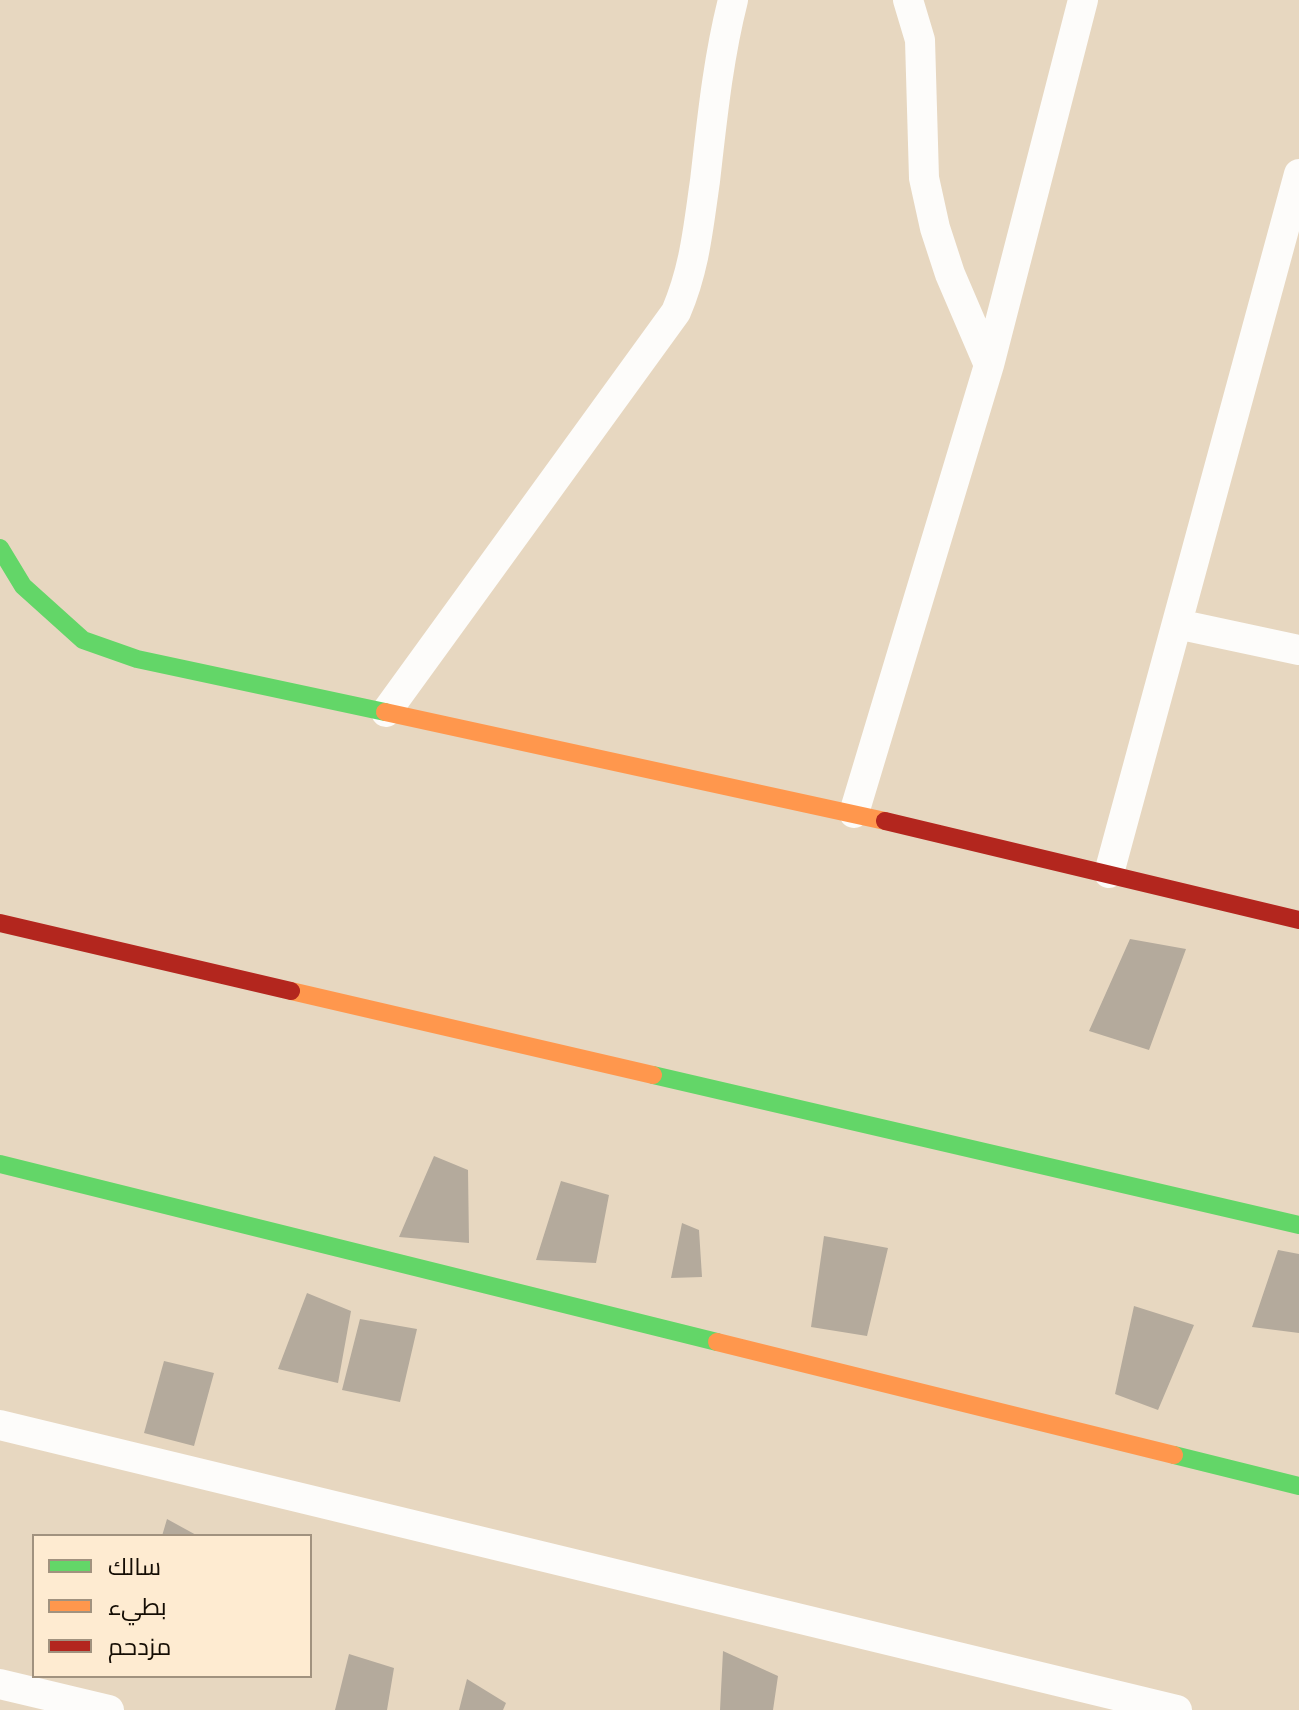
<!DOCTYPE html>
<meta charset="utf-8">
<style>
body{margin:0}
#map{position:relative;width:1299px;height:1710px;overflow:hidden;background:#f4eadc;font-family:Quicksand,Cairo,sans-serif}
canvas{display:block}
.legend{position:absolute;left:32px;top:1534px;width:280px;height:144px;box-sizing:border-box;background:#feebd1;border:2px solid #a1927f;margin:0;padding:10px 14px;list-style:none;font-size:24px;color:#150d04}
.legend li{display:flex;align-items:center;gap:16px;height:40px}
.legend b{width:40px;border:2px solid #a1927f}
</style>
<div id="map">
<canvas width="1299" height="1710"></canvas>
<ul class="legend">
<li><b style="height:10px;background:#63d668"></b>سالك</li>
<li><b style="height:10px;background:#ff974d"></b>بطيء</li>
<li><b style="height:10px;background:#b3261e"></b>مزدحم</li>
</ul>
</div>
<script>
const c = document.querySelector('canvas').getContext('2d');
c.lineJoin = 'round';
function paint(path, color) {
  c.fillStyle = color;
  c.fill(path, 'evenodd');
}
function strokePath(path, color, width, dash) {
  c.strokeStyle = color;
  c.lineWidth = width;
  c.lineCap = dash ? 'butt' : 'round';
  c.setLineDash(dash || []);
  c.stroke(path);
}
const green = new Path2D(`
 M0 0H1299V1710H0ZM34 1536H310V1676H34Z`);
const building = new Path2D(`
 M1130 939 1186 949 1149 1050 1089 1031Z
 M434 1156 468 1170 469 1243 399 1237Z
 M561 1181 609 1195 596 1263 536 1260Z
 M682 1223 699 1230 702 1277 671 1278Z
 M824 1236 888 1248 867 1336 811 1327Z
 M1278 1250 1299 1254V1333L1252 1327Z
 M307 1293 351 1311 338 1383 278 1369Z
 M1134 1306 1194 1325 1158 1410 1115 1394Z
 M360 1319 417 1329 400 1402 342 1390Z
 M164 1361 214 1373 194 1446 144 1433Z
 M167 1519 198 1536H162Z
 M723 1651 778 1676 773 1710H720Z
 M349 1654 394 1668 387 1710H335Z
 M467 1679 506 1703 503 1710H459Z`);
const street = new Path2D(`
 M908 0 920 40 924 178 935 228 950 274 989 365
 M1177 624 1299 650
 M386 712 676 312C695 267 698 229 705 181 712 120 718 59 733 0
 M854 813 989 365 1083 0
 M1109 873 1299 174
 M0 1425 1177 1710
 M0 1684 109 1710`);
const fast = new Path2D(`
 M0 548 23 586 83 640 137 659 385 712
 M653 1075 1299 1225
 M0 1164 717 1342
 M1174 1455 1299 1486`);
const slow = new Path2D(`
 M385 712 885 821
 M291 991 653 1075
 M717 1342 1174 1455`);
const jam = new Path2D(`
 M885 821 1299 920
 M0 923 291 991`);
paint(green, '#e7d7c0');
paint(building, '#b4aa9c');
strokePath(street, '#fdfcfa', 30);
strokePath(fast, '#63d668', 18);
strokePath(slow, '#ff974d', 18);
strokePath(jam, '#b3261e', 18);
</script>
